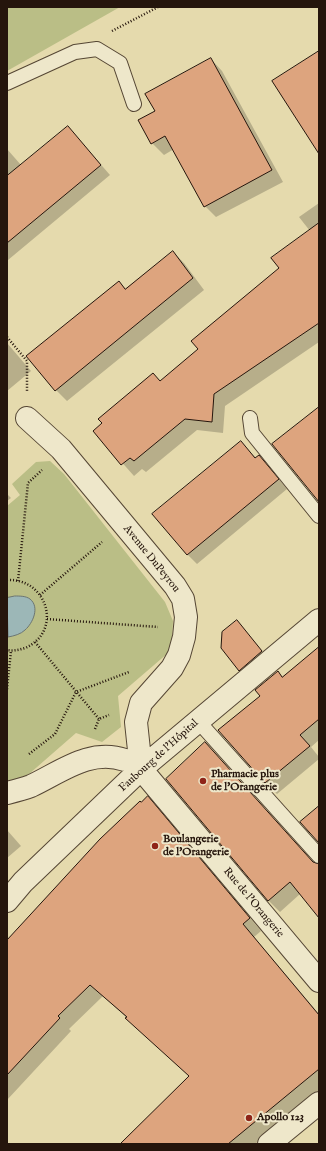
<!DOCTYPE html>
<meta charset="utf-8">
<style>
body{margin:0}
#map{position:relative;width:326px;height:1151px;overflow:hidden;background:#e5daad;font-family:"IM FELL English",serif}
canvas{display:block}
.frame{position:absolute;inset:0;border:8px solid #25150c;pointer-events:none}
</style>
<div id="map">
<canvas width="326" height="1151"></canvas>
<div class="frame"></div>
</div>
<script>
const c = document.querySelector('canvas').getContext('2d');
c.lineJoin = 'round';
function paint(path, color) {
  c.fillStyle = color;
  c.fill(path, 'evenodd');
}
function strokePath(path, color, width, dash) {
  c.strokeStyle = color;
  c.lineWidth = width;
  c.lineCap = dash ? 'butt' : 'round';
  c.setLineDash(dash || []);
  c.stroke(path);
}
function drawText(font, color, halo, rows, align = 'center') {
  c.font = font + ' "IM FELL English",serif';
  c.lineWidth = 4;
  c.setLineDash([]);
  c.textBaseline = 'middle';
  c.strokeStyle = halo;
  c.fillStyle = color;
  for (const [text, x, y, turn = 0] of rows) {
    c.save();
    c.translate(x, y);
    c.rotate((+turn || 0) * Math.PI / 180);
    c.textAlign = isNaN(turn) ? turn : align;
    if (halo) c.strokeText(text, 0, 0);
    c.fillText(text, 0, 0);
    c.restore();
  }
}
const green = new Path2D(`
 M7 7H120L7 71Z
 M50 461 64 474 165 602 173 621 172 640 168 653 118 696 121 727 102 742 76 733 21 781 7 783V506L20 495 12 484 36 462Z`);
const water = new Path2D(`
 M15 596C20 596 26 596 30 599 40 607 33 623 25 630 21 634 14 636 8 637L7 598Z`);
const shadow = new Path2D(`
 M211 59 222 71 283 182 216 217 205 206 174 149 164 155 152 143 156 112Z
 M68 127 110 175 8 260 7 149 21 165Z
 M319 203V342L225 406 223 433 197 430 146 472 142 469 134 476 94 431 161 382 199 349 281 268 310 231 299 217Z
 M173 252 184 263 204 290 67 401 56 390 119 282 126 289Z
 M7 343 31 371 7 391Z
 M241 442 256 458 259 456 268 465 287 489 197 564 187 554Z
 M7 494 11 498 7 501Z
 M237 621 267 657 245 675 240 670Z
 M319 648V740L311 747 319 757V759L277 794 265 782 261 696 278 672 283 677Z
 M205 743 315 864 319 865V916L300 894 280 912 269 901 167 779Z
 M147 798 159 810 261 931 254 937 319 1014V1092L255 1144H122L190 1076 103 996 69 1029 71 1031 7 1100V941Z
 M7 830 21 846 7 858Z`);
const building = new Path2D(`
 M319 51V154L272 81Z
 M211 58 272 170 204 207 165 136 151 144 138 120 155 111 145 94Z
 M68 126 101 165 7 243V176Z
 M319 223V323L214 394 212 422 185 419 134 461 130 458 121 465 93 431 102 423 98 419 153 373 160 381 198 349 191 341 279 268 271 258Z
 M173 251 193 278 55 391 26 356 119 281 125 289Z
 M319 407V502L272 444Z
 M241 441 255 458 259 455 279 479 187 555 152 514Z
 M237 620 262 651 239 671 221 648 222 632Z
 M319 647V719L300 735 310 746 265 783 218 730 260 696 255 690 278 671 282 677Z
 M205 742 313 862 319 864V918L290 882 268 901 166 779Z
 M148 796 250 918 243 924 319 1015V1069L228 1144H120L189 1076 125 1018 127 1017 90 985 58 1016 60 1018 7 1075V940L100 839 140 801 141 802Z
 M319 806V843L300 822Z`);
const path = new Path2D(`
 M112 31 158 7
 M7 337 27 361V391
 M7 580C48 578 63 632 25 648 19 650 13 651 7 650
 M18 581 28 483 42 470
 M40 595 102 542
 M47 619 158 627
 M35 642 99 719
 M7 689 11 651
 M95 729 99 719 109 715
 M29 754 55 734 76 692 129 672`);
const lane = new Path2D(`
 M7 83 75 52 97 49 120 63 134 104
 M250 418 252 433 319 516
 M198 721 319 856`);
const street = new Path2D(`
 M27 418 61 449 175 586 183 599 186 617 184 637 179 655 172 668 141 703 136 722 141 769
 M7 793C15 791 23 789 31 786 61 772 90 748 125 760 131 761 136 766 141 769L319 981
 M7 901 23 882 141 769 319 620
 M269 1144 319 1103`);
const markers = [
 [203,781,4,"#8f2418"],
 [155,846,4,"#8f2418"],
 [249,1118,4,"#8f2418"]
];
const streetNames = [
 ["Avenue DuPeyrou",151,559,51],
 ["Faubourg de l'Hôpital",159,756,-42],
 ["Rue de l'Orangerie",253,903,50]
];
const poiNames = [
 ["Pharmacie plus",211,775],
 ["de l'Orangerie",211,788],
 ["Boulangerie",163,840],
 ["de l'Orangerie",163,853],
 ["Apollo 123",257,1118]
];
paint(green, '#babe86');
paint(water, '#9cb7b7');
strokePath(water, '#6c7673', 1);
paint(shadow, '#0003');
paint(building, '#dda47e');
strokePath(building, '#25150c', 1);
strokePath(lane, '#554634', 16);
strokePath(street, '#554634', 24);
strokePath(path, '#25150c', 2.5, [1, 2]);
strokePath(lane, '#eee7ca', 14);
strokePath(street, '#eee7ca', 22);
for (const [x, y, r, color] of markers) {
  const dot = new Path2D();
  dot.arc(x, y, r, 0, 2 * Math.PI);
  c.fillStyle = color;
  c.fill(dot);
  strokePath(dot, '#eee7ca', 1.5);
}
drawText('11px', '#25150c', '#eee7ca', streetNames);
drawText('bold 11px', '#25150c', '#eee7ca', poiNames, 'left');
</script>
